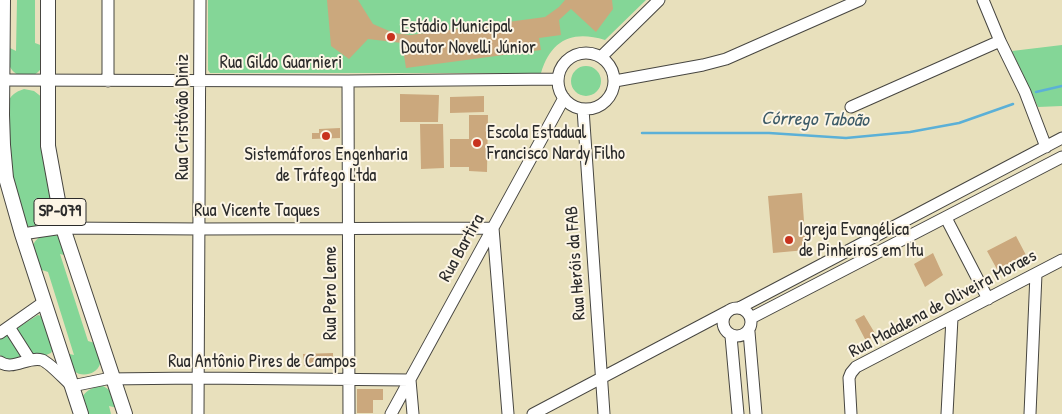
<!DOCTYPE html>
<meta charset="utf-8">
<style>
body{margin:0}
canvas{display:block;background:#e8e0bc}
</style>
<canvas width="1062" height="414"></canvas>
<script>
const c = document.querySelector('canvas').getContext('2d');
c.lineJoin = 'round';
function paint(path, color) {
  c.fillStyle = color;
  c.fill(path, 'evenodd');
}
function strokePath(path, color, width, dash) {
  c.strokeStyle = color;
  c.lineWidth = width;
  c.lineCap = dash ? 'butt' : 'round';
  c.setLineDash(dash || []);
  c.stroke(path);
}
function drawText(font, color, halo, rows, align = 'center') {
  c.font = font + ' "Patrick Hand",sans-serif';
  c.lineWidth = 4;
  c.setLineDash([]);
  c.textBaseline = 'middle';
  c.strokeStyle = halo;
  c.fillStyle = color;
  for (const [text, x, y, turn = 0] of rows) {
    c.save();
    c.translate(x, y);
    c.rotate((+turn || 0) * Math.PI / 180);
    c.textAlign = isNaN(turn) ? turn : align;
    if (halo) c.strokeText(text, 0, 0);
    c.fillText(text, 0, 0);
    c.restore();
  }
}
const green = new Path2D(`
 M17 0H35V43L43 46C43 52 44 60 42 66 38 78 20 80 12 70 7 64 8 55 8 47L16 51Z
 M208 0H646L605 40C572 30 551 40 541 73H210L208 70Z
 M1062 45V106L1038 107 1012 51Z
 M571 81a15 15 0 1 1 30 0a15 15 0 1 1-30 0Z
 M24 89 34 91 43 98 54 212 52 220 47 226 31 228 24 224 9 173 7 104C11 95 15 92 24 89Z
 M47 234 59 236 68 256 60 254 88 341 98 344C99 350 102 358 100 364 97 374 82 378 74 371 69 367 67 359 65 353L74 355 48 272 39 269C32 252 27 241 47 234Z
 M38 315 41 316 53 349 51 353 46 355 27 354 7 362 0 355V339Z
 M103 386C113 391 116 397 118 408L109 406 111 414H86L82 397C88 389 93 387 103 386Z`);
const stream = new Path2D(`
 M1036 92 1062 86
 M642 133H769L846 138 910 132 959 123 1013 104`);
const building = new Path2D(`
 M327 0H358L373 24 394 33 410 35 545 17 559 7 565 0H612L613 9 596 32 571 9 559 20 561 35 539 38 541 50 406 68 402 43 368 39 349 59 331 46Z
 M400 94 439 95 438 122H400Z
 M484 96V112L450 113V97Z
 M469 115H488L487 172 469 171V167H450V139H469Z
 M420 124H443L444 168 421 169Z
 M340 128V138L312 139V133H319V129Z
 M802 193 806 250 773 253 768 196Z
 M1016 236 1027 257 999 273 987 251Z
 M933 253 943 275 925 287 914 264Z
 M864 315 876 335 866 341 855 320Z
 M333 353V365L304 366 303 354Z
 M357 389H383V400H373V413H357Z`);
const minor = new Path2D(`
 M983 0 1000 41 1025 92 1046 147
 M558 81a28 28 0 1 1 56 0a28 28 0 1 1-56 0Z
 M601 57 659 0
 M3 80 348 81 558 79
 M108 81V0
 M348 81 349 414
 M615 81 703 65 726 59 860 0
 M851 107 1000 41
 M583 109 604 414
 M946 218 988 299
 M22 234 63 228 200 229 493 228 508 414
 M723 322a14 14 0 1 1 28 0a14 14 0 1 1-28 0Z
 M739 308 1062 138
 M751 318 1062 157
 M9 327 30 360
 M749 332 756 414
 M0 333 44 302
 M731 336 738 414
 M0 362C12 371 28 356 42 360 50 363 65 380 72 386L106 379 198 378 410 380 413 414
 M198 414 200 0
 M391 414 564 98
 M533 414 730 310
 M851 414 849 378 851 373 856 367 1062 260
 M947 414 952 318
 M1030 414 1036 274`);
const major = new Path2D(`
 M3 0 2 115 3 145 6 178 22 234 81 414
 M48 0V146L63 228 125 414`);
const markers = [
 [391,37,5,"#c8321e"],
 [326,136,5,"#c8321e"],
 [477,143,5,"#c8321e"],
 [789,240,5,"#c8321e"]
];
const shields = [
 [60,212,52]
];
const shieldNames = [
 ["SP-079",60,212]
];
const poiNames = [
 ["Estádio Municipal",401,27],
 ["Doutor Novelli Júnior",401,48],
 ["Escola Estadual",487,133],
 ["Francisco Nardy Filho",487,154],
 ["Sistemáforos Engenharia",326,155,"center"],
 ["de Tráfego Ltda",326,176,"center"],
 ["Igreja Evangélica",799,230],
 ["de Pinheiros em Itu",799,251]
];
const streetNames = [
 ["Rua Gildo Guarnieri",281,63],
 ["Rua Cristóvão Diniz",183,117,-90],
 ["Rua Vicente Taques",257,211],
 ["Rua Bartira",462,248,-61],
 ["Rua Heróis da FAB",576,263,-94],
 ["Rua Pero Leme",331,293,-90],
 ["Rua Madalena de Oliveira Moraes",943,304,-28],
 ["Rua Antônio Pires de Campos",262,362]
];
const waterNames = [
 ["Córrego Taboão",815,120,1]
];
paint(green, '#84d697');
strokePath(stream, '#5bb0d7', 2.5);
paint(building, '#cba87d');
strokePath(minor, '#474641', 13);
strokePath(major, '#474641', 16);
strokePath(minor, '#fff', 11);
strokePath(major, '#fff', 14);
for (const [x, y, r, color] of markers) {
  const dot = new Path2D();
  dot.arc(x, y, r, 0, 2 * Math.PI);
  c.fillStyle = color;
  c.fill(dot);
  strokePath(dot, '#fcf5e5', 2);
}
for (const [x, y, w] of shields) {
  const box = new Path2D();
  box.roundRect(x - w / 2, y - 13.5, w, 27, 4);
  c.fillStyle = '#fcf5e5';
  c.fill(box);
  strokePath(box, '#2b2b2b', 1);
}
drawText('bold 16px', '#2b2b2b', null, shieldNames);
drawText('18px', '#2b2b2b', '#fcf5e5', poiNames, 'left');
drawText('18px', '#2b2b2b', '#fcf5e5', streetNames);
drawText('italic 19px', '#3c5a67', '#fcf5e5', waterNames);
</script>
